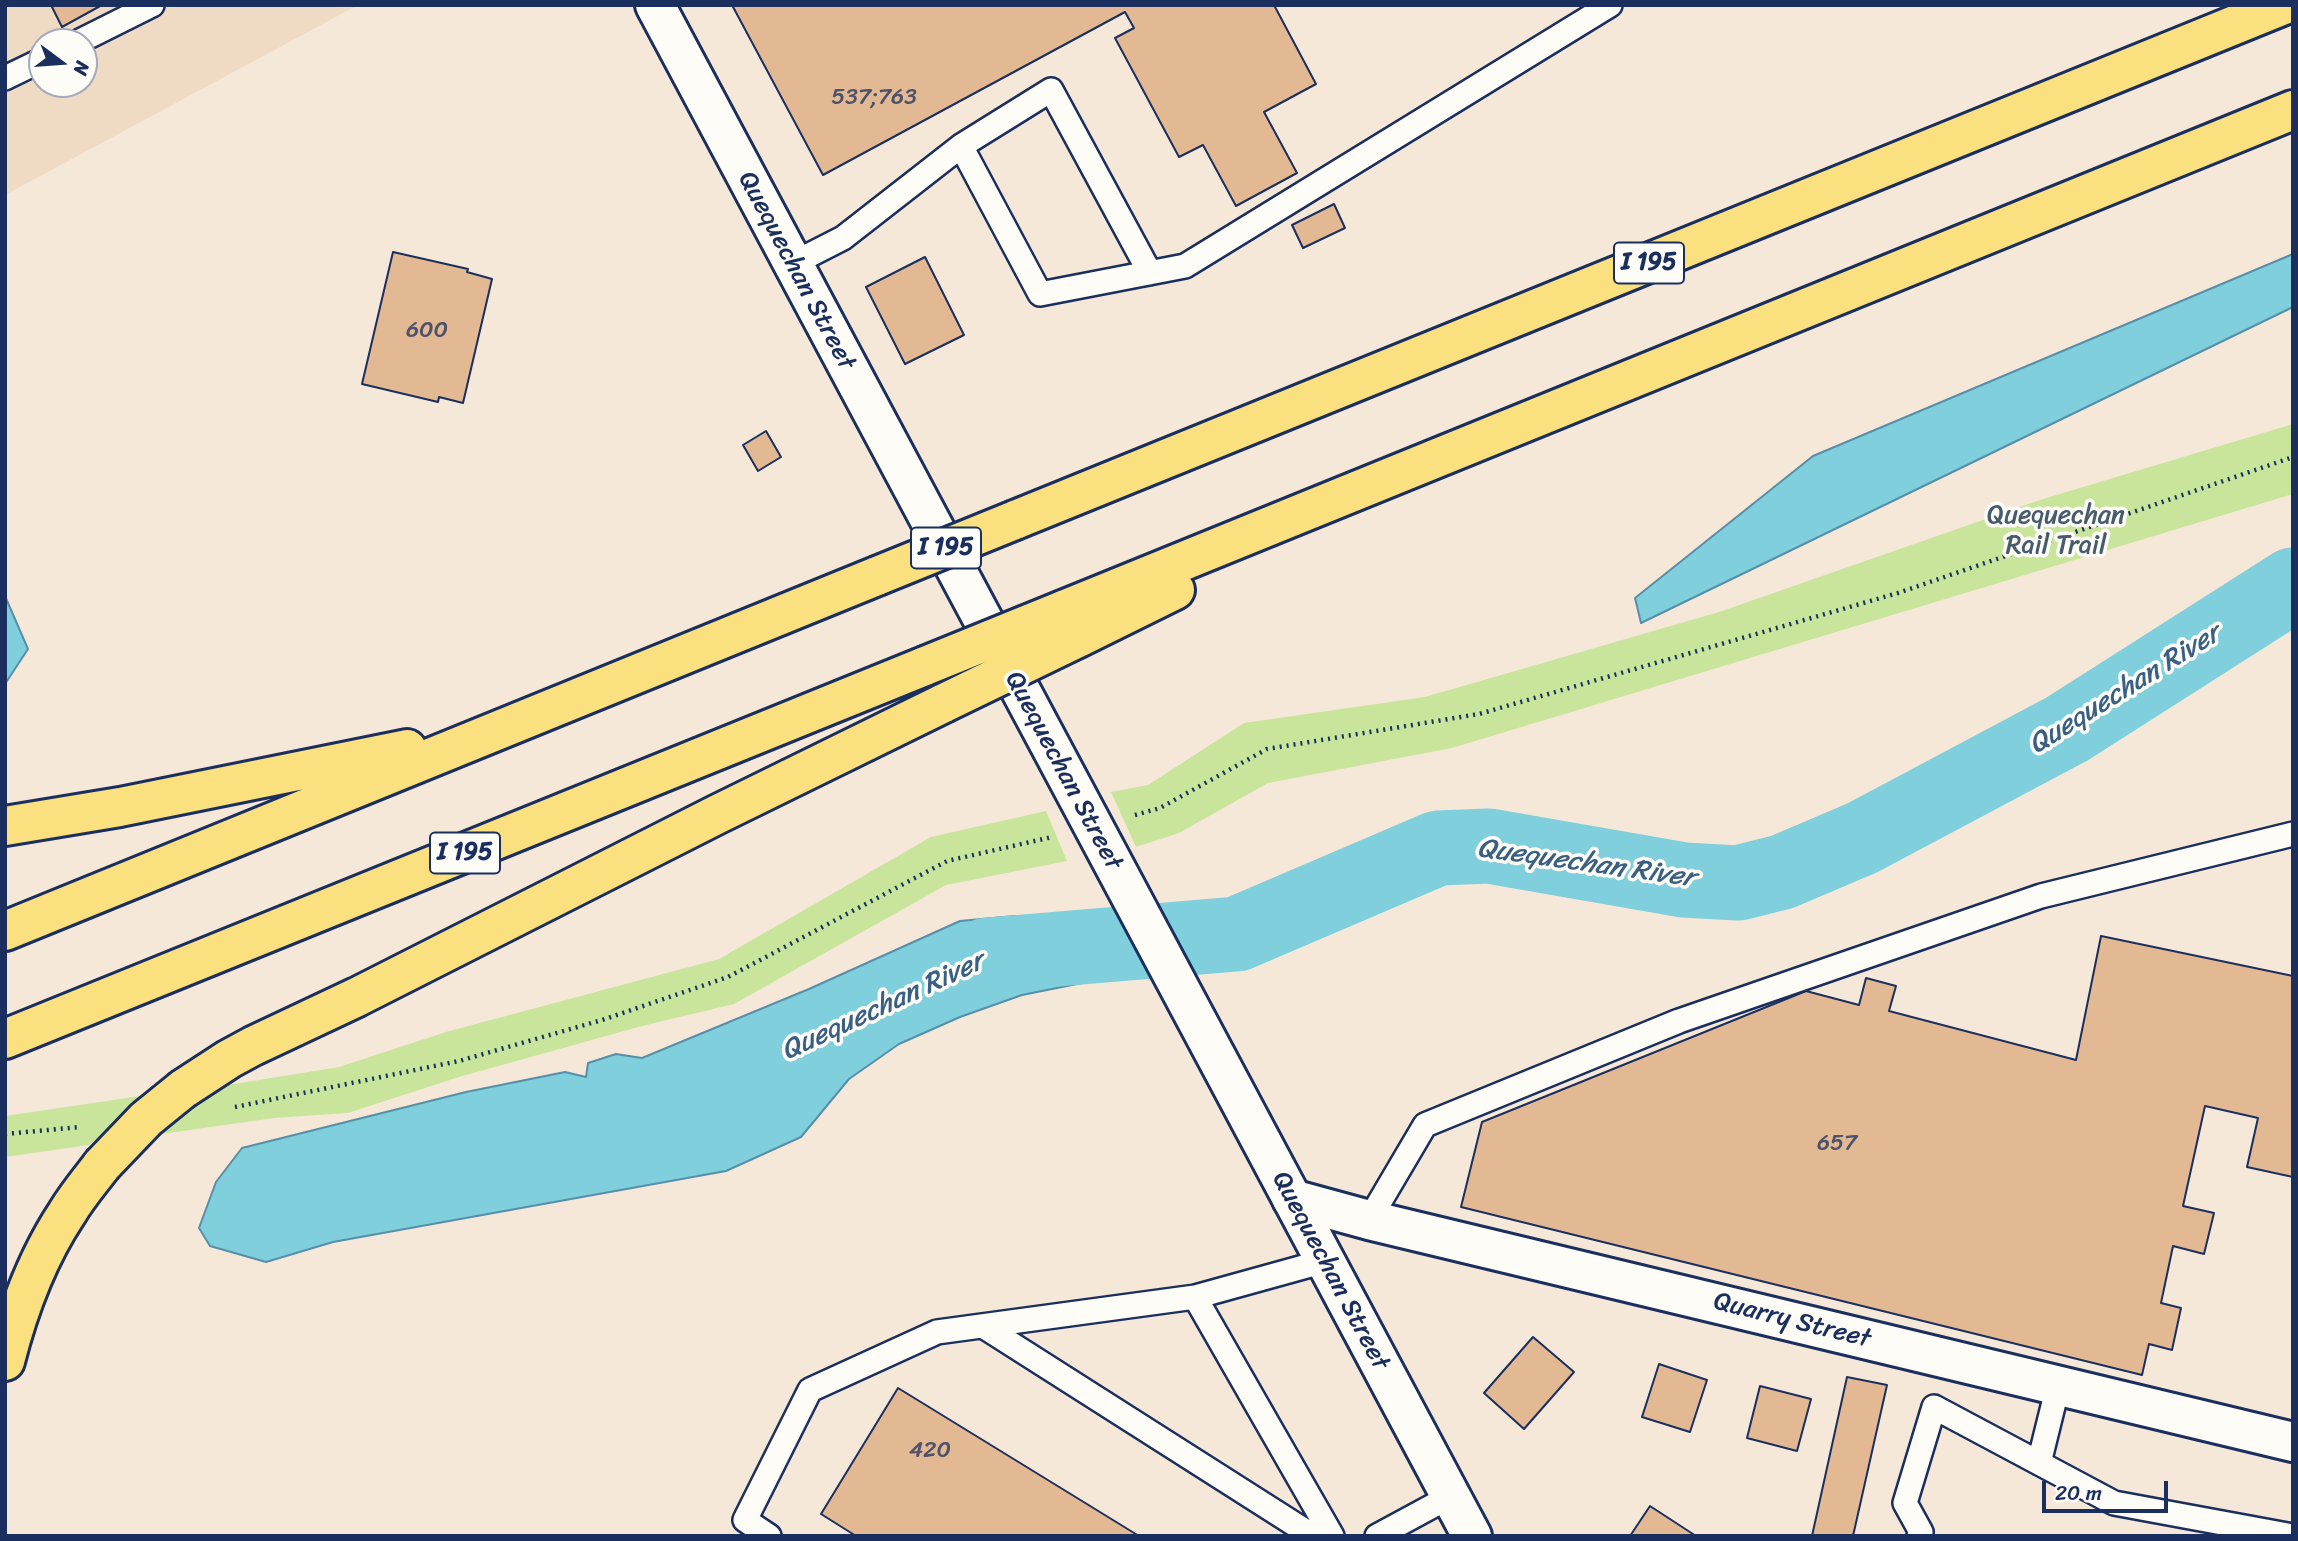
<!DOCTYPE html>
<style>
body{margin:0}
#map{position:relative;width:2298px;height:1541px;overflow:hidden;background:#f5e8d9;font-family:Sriracha,sans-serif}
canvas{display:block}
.frame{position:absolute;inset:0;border:7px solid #1b2f5e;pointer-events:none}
.north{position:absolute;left:28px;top:28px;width:70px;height:70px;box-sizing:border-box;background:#fdfcf7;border:2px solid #a3aaba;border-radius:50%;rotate:106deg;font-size:19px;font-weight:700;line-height:28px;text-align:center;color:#1b2f5e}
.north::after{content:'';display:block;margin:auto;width:24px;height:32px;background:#1b2f5e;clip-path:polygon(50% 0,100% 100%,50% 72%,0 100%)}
.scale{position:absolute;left:2042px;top:1481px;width:126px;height:32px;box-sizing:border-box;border:4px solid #1b2f5e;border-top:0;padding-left:9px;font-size:21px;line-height:24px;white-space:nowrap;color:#1b2f5e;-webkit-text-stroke:5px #fdfcf7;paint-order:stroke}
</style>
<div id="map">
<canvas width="2298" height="1541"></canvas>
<div class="frame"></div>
<div class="north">N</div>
<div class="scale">20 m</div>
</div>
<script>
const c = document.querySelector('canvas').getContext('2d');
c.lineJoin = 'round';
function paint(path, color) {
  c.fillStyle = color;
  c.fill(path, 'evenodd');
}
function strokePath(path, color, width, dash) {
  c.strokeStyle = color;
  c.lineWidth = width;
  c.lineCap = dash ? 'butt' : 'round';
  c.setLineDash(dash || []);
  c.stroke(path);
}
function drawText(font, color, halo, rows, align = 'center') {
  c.font = font + ' Sriracha,sans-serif';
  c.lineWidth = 7;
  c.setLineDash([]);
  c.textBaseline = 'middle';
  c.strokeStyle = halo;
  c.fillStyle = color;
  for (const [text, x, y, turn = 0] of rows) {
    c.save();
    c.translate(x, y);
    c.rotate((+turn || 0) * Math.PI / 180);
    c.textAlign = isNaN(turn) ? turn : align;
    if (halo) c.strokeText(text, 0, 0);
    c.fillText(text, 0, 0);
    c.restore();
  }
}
const built = new Path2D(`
 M5 5H358L5 195ZM42 42H84V84H42Z`);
const green = new Path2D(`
 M2293 424V494L1452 748 1268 783 1179 833 1136 847 1111 792 1148 785 1244 723 1425 697 1719 612 2043 499Z
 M1046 811 1067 861 946 885 734 1004 642 1026 459 1077 348 1113 274 1118 133 1138 197 1090 339 1067 446 1032 719 959 931 837Z
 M154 1094 89 1145 5 1157V1116Z`);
const water = new Path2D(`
 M2293 254V307L1641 623 1635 598 1813 456Z
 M5 596 28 649 5 684Z
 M1015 916 1071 920 1092 981 1022 995 960 1017 899 1044 849 1079 801 1137 726 1171 333 1242 266 1262 210 1246 199 1228 216 1182 242 1148 466 1092 565 1072 586 1077 588 1063 616 1054 642 1058 809 989 960 921Z`);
const river = new Path2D(`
 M979 959 987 955 1237 934 1438 848 1489 846 1684 880 1738 883 1782 872 1862 838 2067 729 2293 585`);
const building = new Path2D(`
 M51 5H102L62 27Z
 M732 5H1274L1316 84 1264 112 1297 173 1236 206 1203 145 1179 157 1115 38 1134 28 1125 12 823 175Z
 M1334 204 1345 228 1303 248 1292 225Z
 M393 252 468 269 467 272 492 279 463 403 439 397 438 402 362 384Z
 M925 257 964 335 905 364 866 287Z
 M766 431 781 457 758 471 743 445Z
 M2101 936 2293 976V1177L2247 1167 2258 1118 2205 1106 2183 1206 2214 1213 2204 1254 2173 1246 2161 1303 2181 1308 2172 1350 2149 1344 2142 1375 1461 1207 1482 1122 1806 991 1859 1005 1866 978 1896 986 1889 1011 2076 1060Z
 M1533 1337 1574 1372 1524 1429 1484 1393Z
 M1659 1364 1707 1380 1690 1432 1642 1417Z
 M1847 1377 1887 1385 1853 1536H1812Z
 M1760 1386 1811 1399 1797 1451 1747 1438Z
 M898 1388 1139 1536H856L821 1514Z
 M1650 1506 1696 1536H1630Z`);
const path = new Path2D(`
 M1135 815 1160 808 1267 749 1479 714 1898 593 2293 457
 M235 1107 459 1061 602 1020 728 977 947 861 1052 837
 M5 1134 80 1127`);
const service = new Path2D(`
 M78 42 152 5
 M5 78 42 60
 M961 146 1051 90 1150 273
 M792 264 843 238 961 146 1040 294 1185 266 1610 5
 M1369 1220 1425 1125 1679 1021 2041 896 2293 834
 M1195 1297 1325 1261
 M983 1326 1313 1536
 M2039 1463 2058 1386
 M769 1536 745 1520 810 1390 937 1332 1195 1297 1332 1536
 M1377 1536 1451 1496
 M1919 1536 1921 1532 1905 1503 1934 1407 2114 1503 2293 1536`);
const tertiary = new Path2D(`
 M1292 1199 1369 1220 2293 1442`);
const secondary = new Path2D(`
 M655 5 1472 1536`);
const motorway = new Path2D(`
 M1015 520 2284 5
 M1063 610 2293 110
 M1078 638 1175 590
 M5 826 120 807 407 749
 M5 931 877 576
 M5 1039 925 666
 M183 1089 229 1059 253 1046 357 997 718 814 944 703
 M5 1361C18 1310 37 1258 67 1213 77 1196 90 1181 102 1165`);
const motorwayBridge = new Path2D(`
 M877 576 1015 520
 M925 666 1063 610
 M944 703 1078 638
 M102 1165 146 1119 183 1089`);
const numberNames = [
 ["537;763",874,98],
 ["600",427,331],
 ["657",1837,1144],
 ["420",930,1451]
];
const shields = [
 [1649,263,70],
 [946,548,70],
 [465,853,70]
];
const shieldNames = [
 ["I 195",1649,263],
 ["I 195",946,548],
 ["I 195",465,853]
];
const streetNames = [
 ["Quequechan Street",796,271,62],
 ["Quequechan Street",1063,771,62],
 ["Quequechan Street",1330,1271,62],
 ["Quarry Street",1792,1321,14]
];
const parkNames = [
 ["Quequechan",2056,516],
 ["Rail Trail",2056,546]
];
const waterNames = [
 ["Quequechan River",2125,690,-32],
 ["Quequechan River",1586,864,8],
 ["Quequechan River",883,1007,-25]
];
paint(built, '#efdac4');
paint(green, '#c9e59c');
paint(water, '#7fcfdc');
strokePath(water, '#578faa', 2);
strokePath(river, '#7fcfdc', 75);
paint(building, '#e2b992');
strokePath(building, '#1b2f5e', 2);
strokePath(service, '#1b2f5e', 28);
strokePath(tertiary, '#1b2f5e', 44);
strokePath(secondary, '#1b2f5e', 44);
strokePath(motorway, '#1b2f5e', 44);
strokePath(path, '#1b2f5e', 4.5, [2, 5]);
strokePath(service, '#fdfcf7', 23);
strokePath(tertiary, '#fdfcf7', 38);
strokePath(secondary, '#fdfcf7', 38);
strokePath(motorway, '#fbe080', 38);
strokePath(motorwayBridge, '#1b2f5e', 44, []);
strokePath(motorwayBridge, '#fbe080', 38);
drawText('23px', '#4d526b', null, numberNames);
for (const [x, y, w] of shields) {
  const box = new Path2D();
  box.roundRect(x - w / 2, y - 20.5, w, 41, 5);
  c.fillStyle = '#fdfcf7';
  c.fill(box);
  strokePath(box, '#1b2f5e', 2);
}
drawText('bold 24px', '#1b2f5e', null, shieldNames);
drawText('26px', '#1b2f5e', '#fdfcf7', streetNames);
drawText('26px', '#465c6e', '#fdfcf7', parkNames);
drawText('italic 28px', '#395f84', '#fdfcf7', waterNames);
</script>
